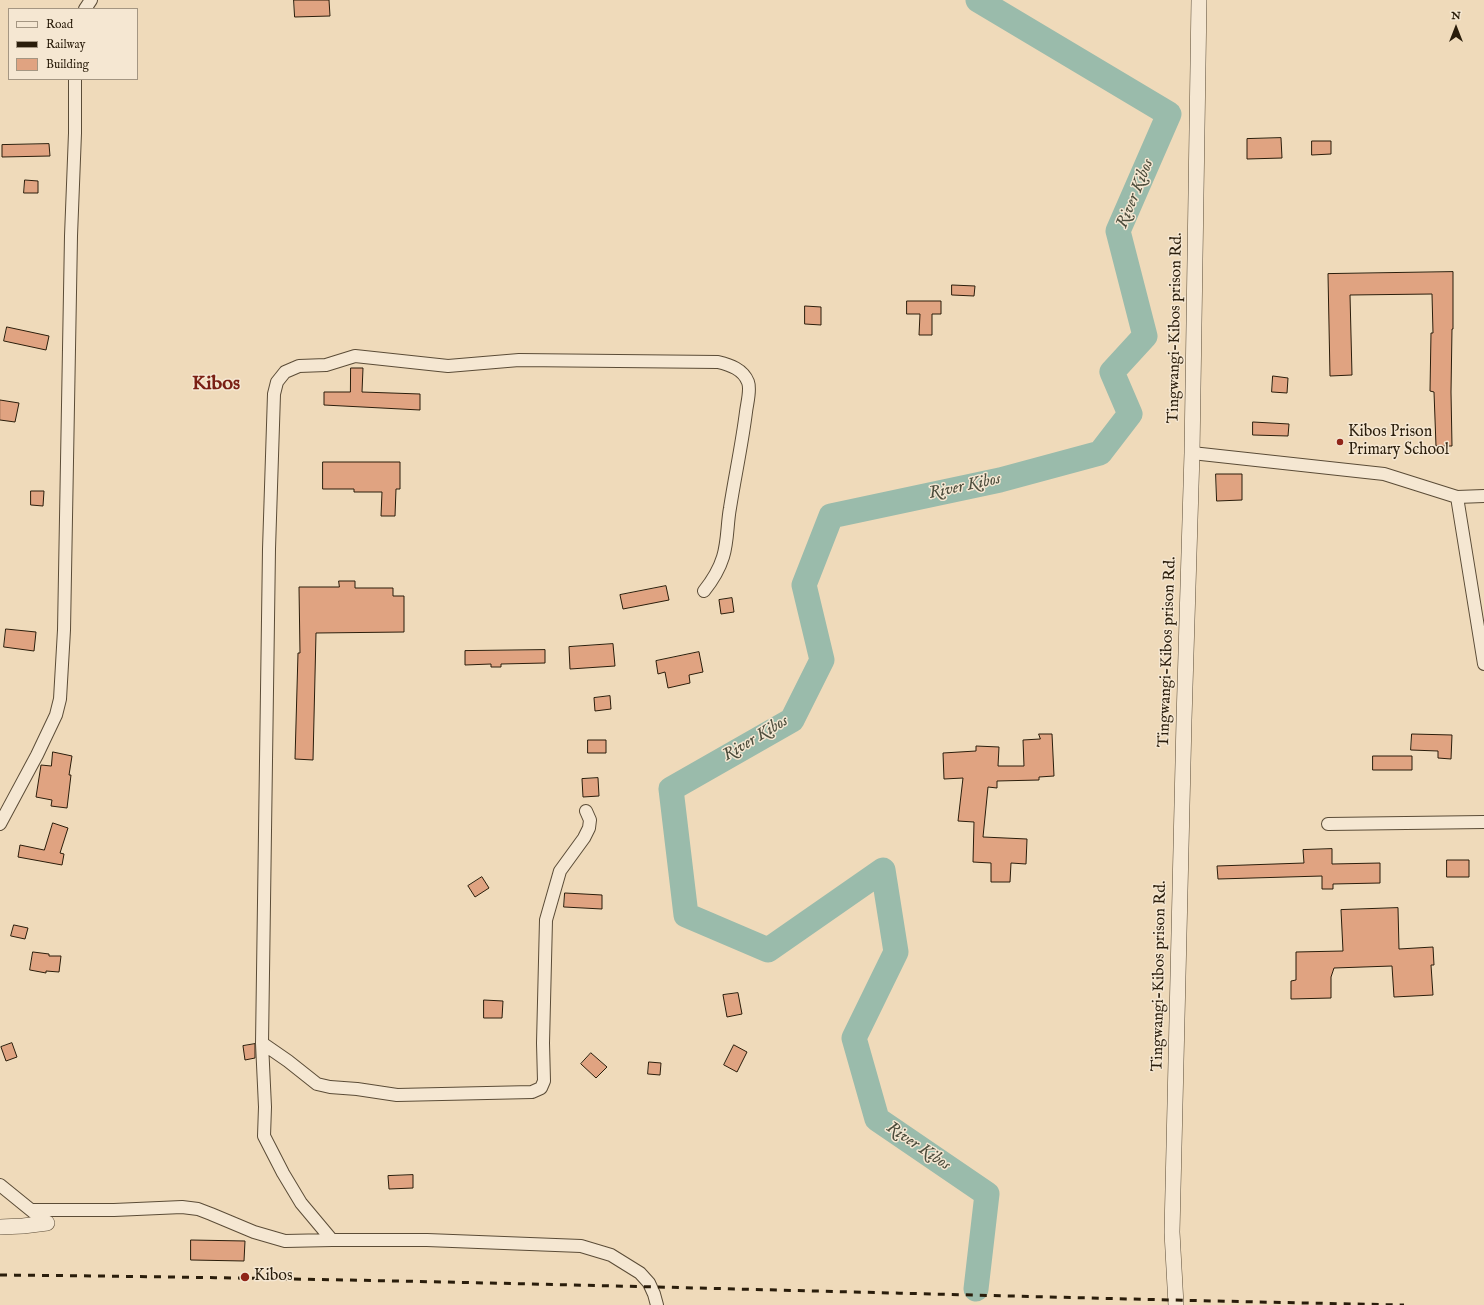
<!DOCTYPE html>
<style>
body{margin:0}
#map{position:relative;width:1484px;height:1305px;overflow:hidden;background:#efdaba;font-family:"IM FELL English",serif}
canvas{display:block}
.legend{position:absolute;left:8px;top:8px;width:130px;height:72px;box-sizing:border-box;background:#f5e7d2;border:1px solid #a49682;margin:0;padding:5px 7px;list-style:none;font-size:12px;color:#2a1d0b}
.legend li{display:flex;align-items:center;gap:8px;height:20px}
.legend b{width:20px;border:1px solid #a49682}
.north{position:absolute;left:1436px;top:8px;width:40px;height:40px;-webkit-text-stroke:3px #f5e7d2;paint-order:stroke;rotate:0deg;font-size:11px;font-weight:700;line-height:16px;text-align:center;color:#2a1d0b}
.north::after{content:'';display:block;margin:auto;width:14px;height:18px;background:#2a1d0b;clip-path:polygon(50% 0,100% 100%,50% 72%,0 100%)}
</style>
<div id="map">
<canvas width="1484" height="1305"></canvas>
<ul class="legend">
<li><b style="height:5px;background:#f5e7d2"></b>Road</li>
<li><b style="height:5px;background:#2a1d0b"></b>Railway</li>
<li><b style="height:11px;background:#e0a381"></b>Building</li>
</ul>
<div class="north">N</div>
</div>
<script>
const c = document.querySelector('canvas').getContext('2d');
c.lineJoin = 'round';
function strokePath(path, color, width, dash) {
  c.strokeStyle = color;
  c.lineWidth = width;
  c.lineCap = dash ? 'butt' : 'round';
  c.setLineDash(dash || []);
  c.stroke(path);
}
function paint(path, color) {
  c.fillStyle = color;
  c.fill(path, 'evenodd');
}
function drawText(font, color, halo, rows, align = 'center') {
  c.font = font + ' "IM FELL English",serif';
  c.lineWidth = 3;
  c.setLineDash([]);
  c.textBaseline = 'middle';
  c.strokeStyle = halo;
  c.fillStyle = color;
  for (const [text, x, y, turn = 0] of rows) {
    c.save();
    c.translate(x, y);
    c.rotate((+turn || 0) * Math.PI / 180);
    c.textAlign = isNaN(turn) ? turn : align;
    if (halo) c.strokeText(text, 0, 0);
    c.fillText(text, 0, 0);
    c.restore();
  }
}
const river = new Path2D(`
 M976 1289 987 1194 877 1119 854 1038 896 952 883 870 768 950 686 915 671 789 792 720 822 660 804 585 831 516 1000 480 1100 453 1130 414 1112 372 1145 336 1118 231 1169 114 978 0`);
const building = new Path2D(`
 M294 0H329L330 16 295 17Z
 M1281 138 1282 158 1247 159V139Z
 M1312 141H1331V154L1312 155Z
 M49 144 50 156 2 157V145Z
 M25 180 38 181V193H24Z
 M1453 272V329H1452L1451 392 1452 446H1436L1434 392 1430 391 1431 333H1433L1432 294 1350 295 1352 375 1330 376 1328 274Z
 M952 285 975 286 974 296 952 295Z
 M907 301H941V314H932V335H919L920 314H907Z
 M805 306 821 307V325L805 324Z
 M7 327 49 336 46 350 4 341Z
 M351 368H363L362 392 420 394V410L324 405V392H350Z
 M1273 376 1288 378 1287 393 1272 392Z
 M0 400 19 403 15 422 0 420Z
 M1253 422 1289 424 1288 436 1253 435Z
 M323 462H400V489H396L395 516H381L382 492H354V489H323Z
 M1216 474H1242V500L1217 501Z
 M31 491H44L43 506 31 505Z
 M339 581H355V588H393V596H404V632L316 633 313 760 295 759 298 653H300L299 587H339Z
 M666 586 669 600 623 609 620 595Z
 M732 598 734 612 721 614 719 600Z
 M6 629 36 632 34 651 4 647Z
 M613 644 615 666 570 669 569 647Z
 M545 650V663L501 664V667H491V664L465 665V651Z
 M699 652 703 672 689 675 690 683 668 688 665 672 658 674 656 661Z
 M610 696 611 709 595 711 594 698Z
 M1039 734H1052L1054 776 1039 777V780L997 781V788L988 787 983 837 1027 839 1026 864 1011 863 1010 882H991V863L973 862 974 822 958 821 963 778 944 779 943 753 976 751V746L999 747 998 766H1024L1023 740 1040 739Z
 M1412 734 1452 735 1451 759 1438 758V751L1411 750Z
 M588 740H606V753H588Z
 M53 752 72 756 69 775H71L67 808 51 806 52 800 36 797 41 765 51 766Z
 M1373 756H1412V770H1373Z
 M598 778 599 796 583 797 582 779Z
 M53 823 68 828 60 853 64 854 62 865 18 857 20 845 44 850Z
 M1332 849V864L1380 863V883L1333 884V889H1322V876L1218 879 1217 866 1304 863 1303 850Z
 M1447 860H1469V877H1447Z
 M482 877 489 888 475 897 468 886Z
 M565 893 602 895V909L564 907Z
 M1398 908 1399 949 1433 947 1434 965H1431L1433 995 1394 997 1392 966 1334 968 1331 977V998L1291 999V981L1296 980V952L1343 951 1341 910Z
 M14 925 28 928 25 939 11 936Z
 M33 952 49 954V956H61L59 972 46 971V973L30 970Z
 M738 993 742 1014 727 1017 723 995Z
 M484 1000 503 1001 502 1018H484Z
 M12 1043 17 1057 6 1061 1 1047Z
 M255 1044V1058L245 1060 243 1046Z
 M734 1045 747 1052 737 1072 724 1065Z
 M591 1053 607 1067 596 1078 581 1064Z
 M649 1062 661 1063 660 1075 648 1074Z
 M413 1175V1188L389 1189 388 1176Z
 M191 1240 245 1241 244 1261 191 1260Z`);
const minor = new Path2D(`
 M85 9 91 0
 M1192 453 1384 474 1457 497 1484 496
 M1457 497 1484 664
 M0 824 37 755 56 715 60 699 64 630 71 236 75 133V79
 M1328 824 1484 822
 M262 1043 288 1061 317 1084 330 1087 357 1089 397 1095 532 1092 541 1088 544 1081 543 1043 546 920 560 871 584 838 589 828 590 820 586 811
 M0 1185 37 1215
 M31 1210H114L182 1207 198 1209 211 1214 254 1232 285 1241 332 1240H427L581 1246 611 1255 640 1273 649 1283 654 1294 657 1305
 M332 1240 301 1203 283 1173 264 1136 265 1107 262 1043 269 549 274 394 277 382 285 372 299 366 326 365 355 356 448 366 519 360 718 362C730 365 743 369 748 382 751 390 747 403 746 412 742 444 735 476 730 508 727 524 728 541 723 557 719 570 712 581 704 591`);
const tertiary = new Path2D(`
 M0 1227 23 1226 47 1223
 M1176 1305 1172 1232 1184 720 1192 453 1199 0`);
const rail = new Path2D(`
 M0 1275C468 1279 936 1296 1404 1305`);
const markers = [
 [1340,442,4,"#8f2418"],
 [245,1277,5,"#8f2418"]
];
const streetNames = [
 ["Tingwangi-Kibos prison Rd.",1176,328,-89],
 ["Tingwangi-Kibos prison Rd.",1168,652,-88],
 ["Tingwangi-Kibos prison Rd.",1160,976,-89]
];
const poiNames = [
 ["Kibos Prison",1348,433],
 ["Primary School",1348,451],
 ["Kibos",254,1277]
];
const waterNames = [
 ["River Kibos",1136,194,-68],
 ["River Kibos",965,487,-12],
 ["River Kibos",756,739,-31],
 ["River Kibos",918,1147,34]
];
const districtNames = [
 ["Kibos",216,385]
];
strokePath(river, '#9abbab', 25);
paint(building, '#e0a381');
strokePath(building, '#2a1d0b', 1);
strokePath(minor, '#5b4c37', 14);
strokePath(tertiary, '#5b4c37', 16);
strokePath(minor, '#f5e7d2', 12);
strokePath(tertiary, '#f5e7d2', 15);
strokePath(rail, '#2a1d0b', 3, [7, 7]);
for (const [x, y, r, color] of markers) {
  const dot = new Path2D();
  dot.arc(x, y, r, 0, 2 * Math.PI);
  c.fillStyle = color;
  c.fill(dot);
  strokePath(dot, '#f5e7d2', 1.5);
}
drawText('16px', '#2a1d0b', '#f5e7d2', streetNames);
drawText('16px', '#2a1d0b', '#f5e7d2', poiNames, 'left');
drawText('italic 17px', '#4c4c3b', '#f5e7d2', waterNames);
drawText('bold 20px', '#7a1f14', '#f5e7d2', districtNames);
</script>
